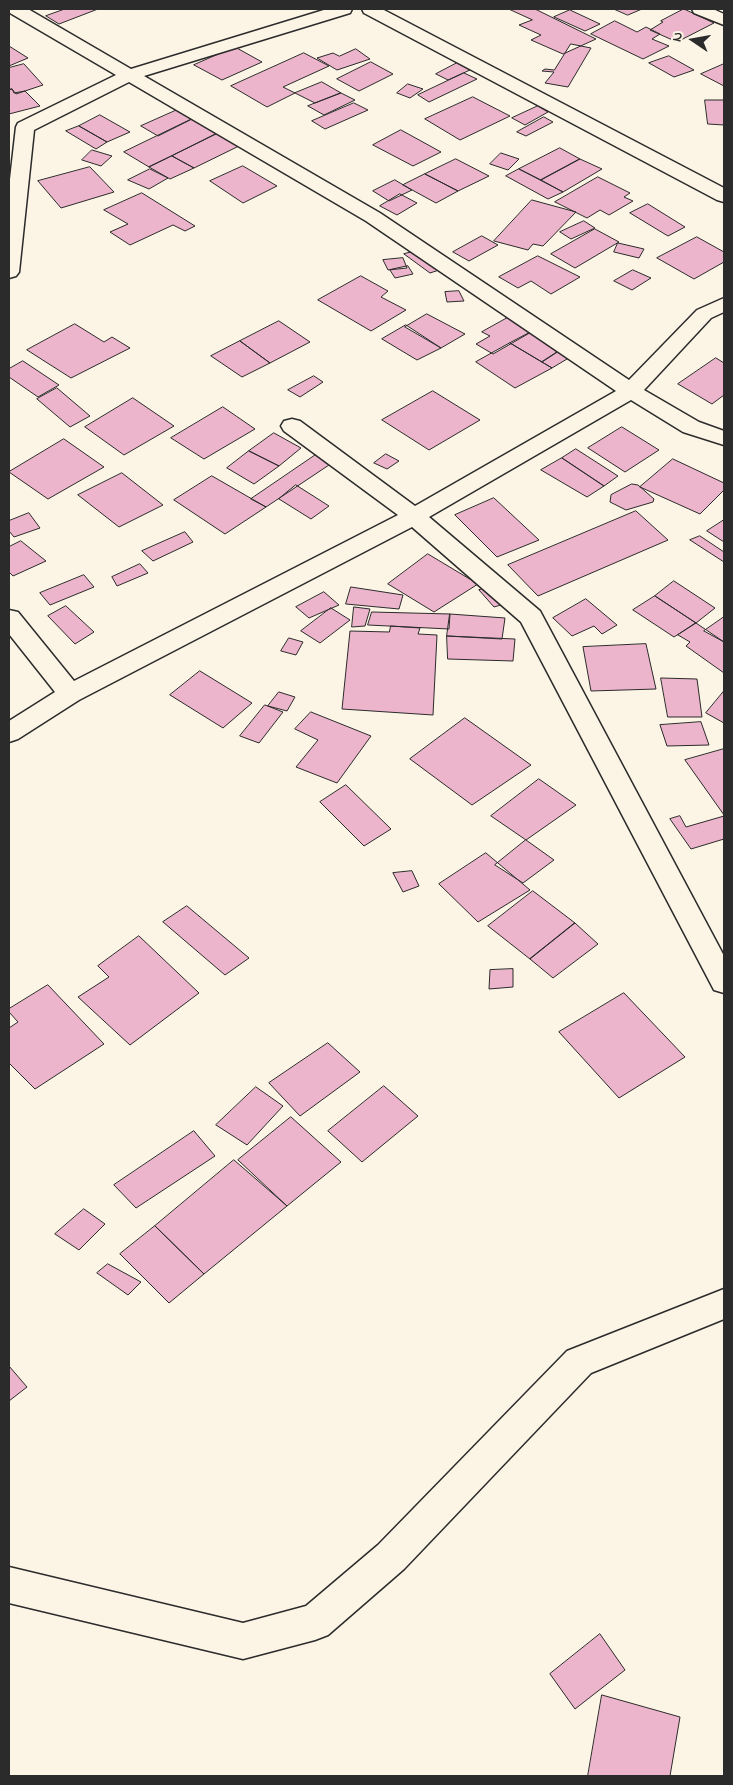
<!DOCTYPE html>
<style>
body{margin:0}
#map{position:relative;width:733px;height:1785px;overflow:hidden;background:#fcf5e5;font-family:"Indie Flower",sans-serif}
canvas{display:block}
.frame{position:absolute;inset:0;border:10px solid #2b2b2b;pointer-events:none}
.north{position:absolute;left:668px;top:15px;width:50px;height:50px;-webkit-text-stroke:4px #fcf5e5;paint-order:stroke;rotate:282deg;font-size:14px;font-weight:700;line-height:20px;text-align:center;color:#2b2b2b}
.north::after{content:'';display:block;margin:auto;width:18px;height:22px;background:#2b2b2b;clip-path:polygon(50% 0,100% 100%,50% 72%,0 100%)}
</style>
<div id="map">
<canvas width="733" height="1785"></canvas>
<div class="frame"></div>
<div class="north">N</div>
</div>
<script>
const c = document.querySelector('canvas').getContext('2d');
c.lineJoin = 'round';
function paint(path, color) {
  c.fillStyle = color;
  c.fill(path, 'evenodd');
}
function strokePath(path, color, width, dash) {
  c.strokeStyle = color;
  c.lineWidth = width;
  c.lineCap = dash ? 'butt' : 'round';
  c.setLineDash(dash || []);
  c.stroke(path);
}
const building = new Path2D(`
 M65 9H98L59 24 46 16Z
 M509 9H535L596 39 563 54 531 40 541 35 519 25 532 20Z
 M614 9H642L628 15Z
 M684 9 714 23 677 42 650 30 663 22 661 21Z
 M570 10 600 24 585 31 554 17Z
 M615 21 637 32 646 27 660 34 652 39 669 46 643 59 591 34Z
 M571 44 591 48 568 87 545 83 554 72 542 71 545 69 554 70Z
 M9 46 28 58 9 66Z
 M235 47 262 62 222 80 194 65Z
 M356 49 370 59 337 70 317 58 333 53 339 56Z
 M304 53 329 66 283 87 295 93 267 107 231 86Z
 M669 56 694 70 674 77 649 63Z
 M371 62 393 74 359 91 337 79Z
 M457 63 470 70 448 80 436 74Z
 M24 64 43 85 16 94 12 89 9 90V68Z
 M724 64V86L701 74Z
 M464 73 477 79 429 102 418 95Z
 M322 82 341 93 315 103 295 93Z
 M408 84 423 89 410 98 397 93Z
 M12 89 14 93 25 91 40 106 9 114V90Z
 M341 93 355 100 324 115 308 106Z
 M473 97 510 116 460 140 425 119Z
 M705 100H724V125L708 124Z
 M354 103 368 110 325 129 312 121Z
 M538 106 548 112 525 125 512 118Z
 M177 110 192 119 158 136 141 126Z
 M100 115 130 132 107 142 79 126Z
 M544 117 553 122 526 136 517 132Z
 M192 119 220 132 149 167 124 152Z
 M79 126 107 142 96 149 66 131Z
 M401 130 441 152 413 166 373 145Z
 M220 132 241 145 194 168 172 156Z
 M560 148 580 159 541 180 519 169Z
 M92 150 112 156 101 166 82 160Z
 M501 153 519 159 508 170 490 164Z
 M172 156 194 168 170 179 149 167Z
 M456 159 489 176 458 191 425 174Z
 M580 159 602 169 563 192 541 180Z
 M243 166 277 186 243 203 210 181Z
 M90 167 114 192 61 208 38 181Z
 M150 169 168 178 149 189 128 180Z
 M519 169 563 192 548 199 506 176Z
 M425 174 458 191 436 203 403 185Z
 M598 177 630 193 624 197 633 201 609 215 600 210 587 218 555 202Z
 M395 180 412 190 389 201 373 191Z
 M142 193 195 226 185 231 173 225 130 245 110 232 128 224 104 210Z
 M400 194 417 203 397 215 380 206Z
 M532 200 576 212 543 246 533 244 528 250 494 241Z
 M648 204 685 227 668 236 630 213Z
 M584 221 595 228 571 239 560 232Z
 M595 229 619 242 575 268 551 254Z
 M482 236 498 245 469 261 453 252Z
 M697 237 724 252V262L694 279 657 258Z
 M618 243 644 249 639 258 614 252Z
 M419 250 445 268 430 273 404 254Z
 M538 256 580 277 551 294 531 281 518 288 499 277Z
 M403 258 407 268 388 270 383 260Z
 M408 266 413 274 395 278 390 270Z
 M633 270 651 278 632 290 614 281Z
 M361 276 388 291 381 297 406 310 371 331 318 300Z
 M459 291 464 301 447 302 445 292Z
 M427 314 465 334 441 348 405 327Z
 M509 317 533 331 493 354 476 344 490 336 482 332Z
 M279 321 310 342 270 363 240 341Z
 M75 324 104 342 112 337 130 348 71 378 27 350Z
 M406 325 441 348 417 360 382 339Z
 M533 331 562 349 542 362 510 343Z
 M240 341 270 363 242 377 211 356Z
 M510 343 552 368 515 388 476 362Z
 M562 349 572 356 552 368 542 362Z
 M716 358 724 363V395L712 404 678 384Z
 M23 361 59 385 38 397 9 377V369Z
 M314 376 323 382 300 397 288 390Z
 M57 388 90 416 70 427 37 399Z
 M433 391 480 420 429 450 382 420Z
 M133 398 174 426 124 455 85 427Z
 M223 407 255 429 204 459 171 438Z
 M622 427 659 450 625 472 588 448Z
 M274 433 301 448 279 466 249 451Z
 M64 439 104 467 48 499 9 472Z
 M576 449 618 476 604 486 562 458Z
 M249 451 279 466 254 484 227 468Z
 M317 454 332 463 266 507 251 499Z
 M386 454 399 461 387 469 374 463Z
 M562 458 604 486 587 497 541 470Z
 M673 459 724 483V490L700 514 640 487Z
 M122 473 163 505 119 527 78 495Z
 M212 476 266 507 225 534 174 500Z
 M632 484 638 485 654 499 653 502 626 510 610 502 611 495Z
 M296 485 329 506 311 519 279 499Z
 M494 498 539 540 497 557 455 515Z
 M636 511 668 540 538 596 508 565Z
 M29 513 40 528 14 537 9 531V521Z
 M724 520V542L707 531Z
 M185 532 193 542 153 561 142 551Z
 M700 536 724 552V562L690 540Z
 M21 541 46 561 13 576 9 572V547Z
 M428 554 478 584 434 612 388 584Z
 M140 564 148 573 117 586 112 577Z
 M84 575 94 587 50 605 40 593Z
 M674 581 715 608 696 623 655 596Z
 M351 587 403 595 399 609 346 604Z
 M490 587 504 604 494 607 479 590Z
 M324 592 339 605 309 618 296 607Z
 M655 596 696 623 674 637 633 610Z
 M586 599 617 625 602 634 594 626 572 636 553 618Z
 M66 606 94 632 75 644 48 616Z
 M354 607 370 609 365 626 352 627Z
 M331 608 350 620 320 643 301 631Z
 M372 612 450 614 449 629 368 625Z
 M450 614 505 618 502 639 447 636Z
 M724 617V642L704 631Z
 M696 623 724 642V673L686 646 690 642 678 635Z
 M391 626 420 628 418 634 437 635 433 715 342 709 350 631 389 632Z
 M447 636 515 639 513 661 448 659Z
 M289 638 303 642 296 655 281 651Z
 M646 644 656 689 591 691 583 647Z
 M200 671 252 703 223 728 170 695Z
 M661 678 697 679 702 717H668Z
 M724 691V723L706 713Z
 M279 692 295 697 287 711 268 706Z
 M265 705 283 712 259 743 240 736Z
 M311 712 371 736 337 783 296 767 318 740 295 729Z
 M465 718 531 765 472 805 410 759Z
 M701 722 709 745 667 746 660 725Z
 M724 749V815L685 760Z
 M539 779 576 805 526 840 491 816Z
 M346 785 391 829 364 846 320 802Z
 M680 816 686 827 724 816V839L691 849 670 819Z
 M526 840 554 860 523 883 495 865Z
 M486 853 530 890 478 922 439 884Z
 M412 871 419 886 403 892 393 873Z
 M533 891 575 923 530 959 488 926Z
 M187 906 249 958 225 975 163 922Z
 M575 923 598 944 553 978 530 959Z
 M139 936 199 993 130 1045 78 997 109 977 98 966Z
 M513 969V987L489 989 490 970Z
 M48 985 104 1044 35 1089 9 1063V1028L18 1022 9 1012V1009Z
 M624 993 685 1057 619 1098 559 1032Z
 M328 1043 360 1072 300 1116 269 1083Z
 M384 1086 418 1116 362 1162 328 1131Z
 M256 1087 283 1106 247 1145 216 1125Z
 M291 1117 341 1162 287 1206 238 1160Z
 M194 1131 215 1156 136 1208 114 1185Z
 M234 1160 287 1206 204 1274 155 1226Z
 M84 1209 105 1224 79 1250 55 1234Z
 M155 1226 204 1274 169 1303 120 1254Z
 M108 1264 141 1282 128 1295 97 1273Z
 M9 1366 27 1387 9 1401Z
 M600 1634 625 1670 575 1709 550 1674Z
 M602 1695 680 1717 670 1776H588Z`);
const street = new Path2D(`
 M9 9H28L131 69 327 9H352L350 13 144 76 380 213 629 380 697 310 724 298V312L711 318 644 390 699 422 724 431V445L683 432 631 400 429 517 540 611 724 956V993L714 990 521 622 412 527 79 700 18 739 9 742V721L55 692 9 634V610L18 612 74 681 398 515 284 431 281 426 284 421 292 419 300 421 415 506 616 391 366 221 129 82 34 130 19 272 16 276 9 278V188L16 127 18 123 116 75 10 13Z
 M362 9H382L724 188V202L717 200 364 13Z
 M692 9H713L724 14V25L694 13Z
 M724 1289V1319L591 1373 404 1569 328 1635 315 1640 243 1659 9 1603V1567L243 1623 306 1606 378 1545 567 1351Z`);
paint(building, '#ecb5cc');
strokePath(building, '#2b2b2b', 1);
strokePath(street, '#2b2b2b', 3);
paint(street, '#fcf5e5');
</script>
